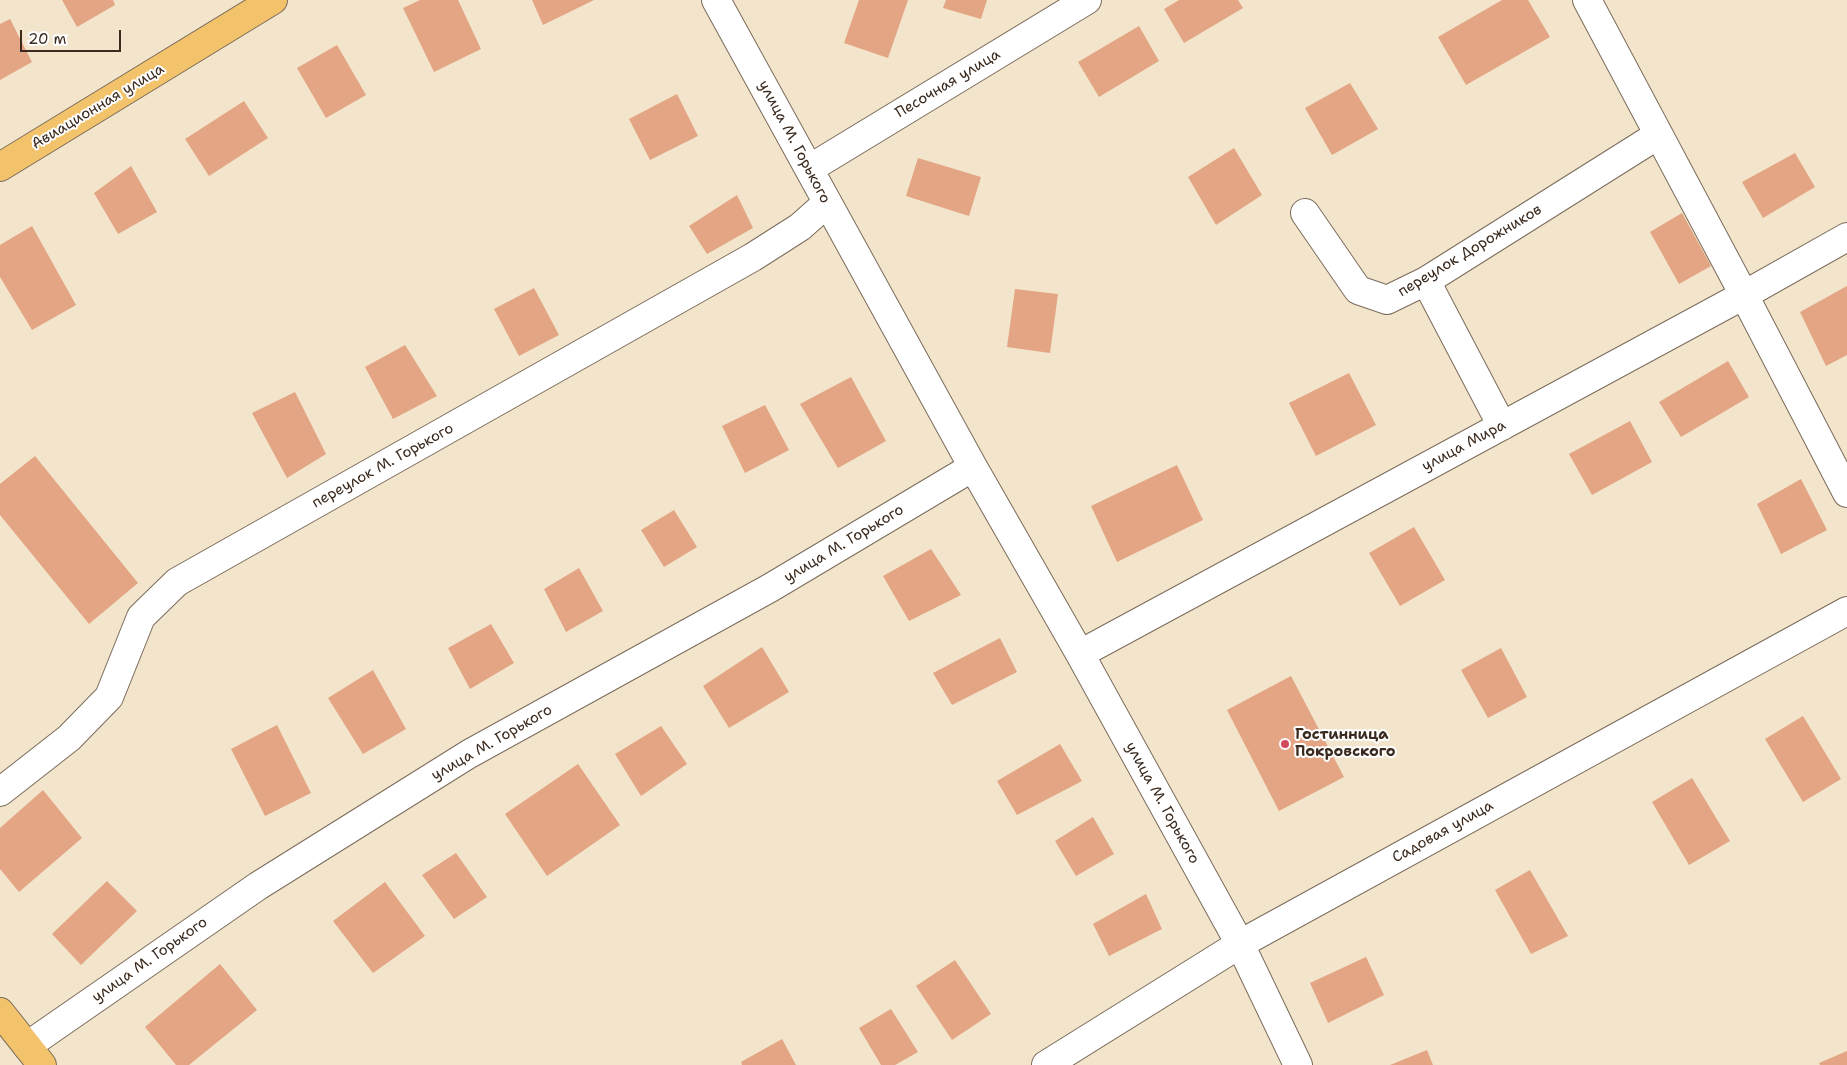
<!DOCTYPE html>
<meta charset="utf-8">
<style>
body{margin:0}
#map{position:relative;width:1847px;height:1065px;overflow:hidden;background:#f2e5cb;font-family:"Shantell Sans",sans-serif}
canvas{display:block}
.scale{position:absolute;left:20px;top:30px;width:101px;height:22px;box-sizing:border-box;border:2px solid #3b2a1e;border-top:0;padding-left:6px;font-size:15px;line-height:18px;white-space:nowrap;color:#3b2a1e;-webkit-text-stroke:4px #fff;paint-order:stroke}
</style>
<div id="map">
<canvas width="1847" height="1065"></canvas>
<div class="scale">20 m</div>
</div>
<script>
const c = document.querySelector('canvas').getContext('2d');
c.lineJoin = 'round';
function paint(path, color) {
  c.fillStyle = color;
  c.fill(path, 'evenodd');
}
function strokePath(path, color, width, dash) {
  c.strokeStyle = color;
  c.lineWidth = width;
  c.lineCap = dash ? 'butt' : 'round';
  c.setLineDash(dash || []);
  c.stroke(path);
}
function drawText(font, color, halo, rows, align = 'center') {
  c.font = font + ' "Shantell Sans",sans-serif';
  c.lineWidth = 4;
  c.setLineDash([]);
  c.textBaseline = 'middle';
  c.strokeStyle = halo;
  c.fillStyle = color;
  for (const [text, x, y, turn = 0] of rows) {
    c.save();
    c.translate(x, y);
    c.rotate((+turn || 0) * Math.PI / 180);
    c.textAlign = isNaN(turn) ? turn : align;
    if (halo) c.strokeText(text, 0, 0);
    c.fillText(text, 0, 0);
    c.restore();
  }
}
const building = new Path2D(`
 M62 0H113L115 5 77 27Z
 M420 0H458L481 49 434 72 403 8Z
 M532 0H594L543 25Z
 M859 0H908L888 58 844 43Z
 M946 0H987L981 19 943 8Z
 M1179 0H1238L1243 8 1184 43 1164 9Z
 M1502 0H1528L1550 37 1466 85 1438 37Z
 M10 19 32 62 0 80V24Z
 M1139 26 1159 61 1099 97 1078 62Z
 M337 45 366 95 326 118 297 68Z
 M1350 83 1378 129 1332 155 1305 108Z
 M677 94 698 136 650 160 629 119Z
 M244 101 268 138 209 176 185 139Z
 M1234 148 1262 195 1216 225 1188 177Z
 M1795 153 1815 187 1763 218 1742 182Z
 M918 158 981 177 969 216 906 196Z
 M131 166 157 212 118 234 94 193Z
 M737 195 753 228 707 254 689 226Z
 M1682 213 1711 266 1679 284 1650 232Z
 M32 226 76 305 32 330 0 277V245Z
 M1847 286V355L1826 366 1800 312Z
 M534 288 559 335 519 356 494 309Z
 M1015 289 1058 294 1050 353 1007 347Z
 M405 345 437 396 393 419 365 367Z
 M1728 361 1749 397 1681 437 1659 402Z
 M1349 373 1376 425 1316 456 1289 403Z
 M851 377 886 441 838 468 800 404Z
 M295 392 326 454 287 478 252 413Z
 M765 405 789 450 745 473 722 426Z
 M1630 421 1652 462 1592 495 1569 454Z
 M35 456 138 583 89 624 0 515V484Z
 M1177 465 1203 520 1117 562 1091 506Z
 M1801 479 1827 530 1781 554 1757 504Z
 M674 510 697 547 664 567 641 530Z
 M1414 527 1445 580 1400 606 1369 553Z
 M931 549 961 595 909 621 883 576Z
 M579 568 603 611 566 632 544 589Z
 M491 624 514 663 470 689 448 648Z
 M1000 638 1017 672 952 705 933 673Z
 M762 647 789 692 729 728 703 686Z
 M1501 648 1527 697 1488 718 1461 670Z
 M373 670 406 729 363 754 328 698Z
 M1291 676 1344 777 1279 811 1227 710Z
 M1803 716 1841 779 1803 802 1765 739Z
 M277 725 311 793 265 816 231 749Z
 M661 726 687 764 641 796 615 754Z
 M1060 744 1082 781 1017 815 997 781Z
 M578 764 620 825 547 876 505 814Z
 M1692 778 1730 841 1689 865 1652 802Z
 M43 790 82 838 19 892 0 869V828Z
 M1093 817 1114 854 1076 876 1055 841Z
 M456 853 487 897 454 919 422 875Z
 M1530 870 1568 936 1531 954 1495 890Z
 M107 881 137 911 81 965 52 934Z
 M385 882 425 936 373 973 333 921Z
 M1146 894 1162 929 1109 956 1093 924Z
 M1366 957 1384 995 1328 1023 1310 983Z
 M955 960 991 1014 952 1040 916 986Z
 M220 964 257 1010 189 1065H176L145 1027Z
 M891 1009 918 1052 895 1065H881L859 1028Z
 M782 1039 796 1065H742L741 1062Z
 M1427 1050 1433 1065H1390Z
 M1847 1051V1065H1820L1819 1063Z`);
const minor = new Path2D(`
 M716 0 973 467 1080 654 1240 944 1298 1065
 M1587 0 1744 295 1847 493
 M809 169 1087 0
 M1305 213 1358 290 1387 300 1426 281 1658 135
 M1426 281 1502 426
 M1080 654 1744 295 1847 237
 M0 792 69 738 109 697 141 617 177 582 753 257 800 227 827 203
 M27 1046 258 886 469 754 770 588 973 467
 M1046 1065 1240 944 1847 611`);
const major = new Path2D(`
 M0 167 273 0
 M0 1012 42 1065`);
const markers = [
 [1285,744,5,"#d1495b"]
];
const streetNames = [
 ["Песочная улица",948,84,-31],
 ["Авиационная улица",98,107,-31],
 ["улица М. Горького",794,142,62],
 ["переулок Дорожников",1470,251,-31],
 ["улица Мира",1464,446,-28],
 ["переулок М. Горького",383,466,-29],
 ["улица М. Горького",844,544,-31],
 ["улица М. Горького",492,743,-30],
 ["улица М. Горького",1162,803,61],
 ["Садовая улица",1443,832,-29],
 ["улица М. Горького",150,960,-35]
];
const poiNames = [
 ["Гостинница",1295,735],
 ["Покровского",1295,752]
];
paint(building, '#e3a584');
strokePath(minor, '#7b6b5b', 30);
strokePath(major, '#7b6b5b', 30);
strokePath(minor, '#fff', 28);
strokePath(major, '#f2c36a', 28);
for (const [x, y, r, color] of markers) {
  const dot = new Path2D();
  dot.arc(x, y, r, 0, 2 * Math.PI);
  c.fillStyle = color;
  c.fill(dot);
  strokePath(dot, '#fff', 2);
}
drawText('15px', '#3b2a1e', '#fff', streetNames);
drawText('bold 15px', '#3b2a1e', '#fff', poiNames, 'left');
</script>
